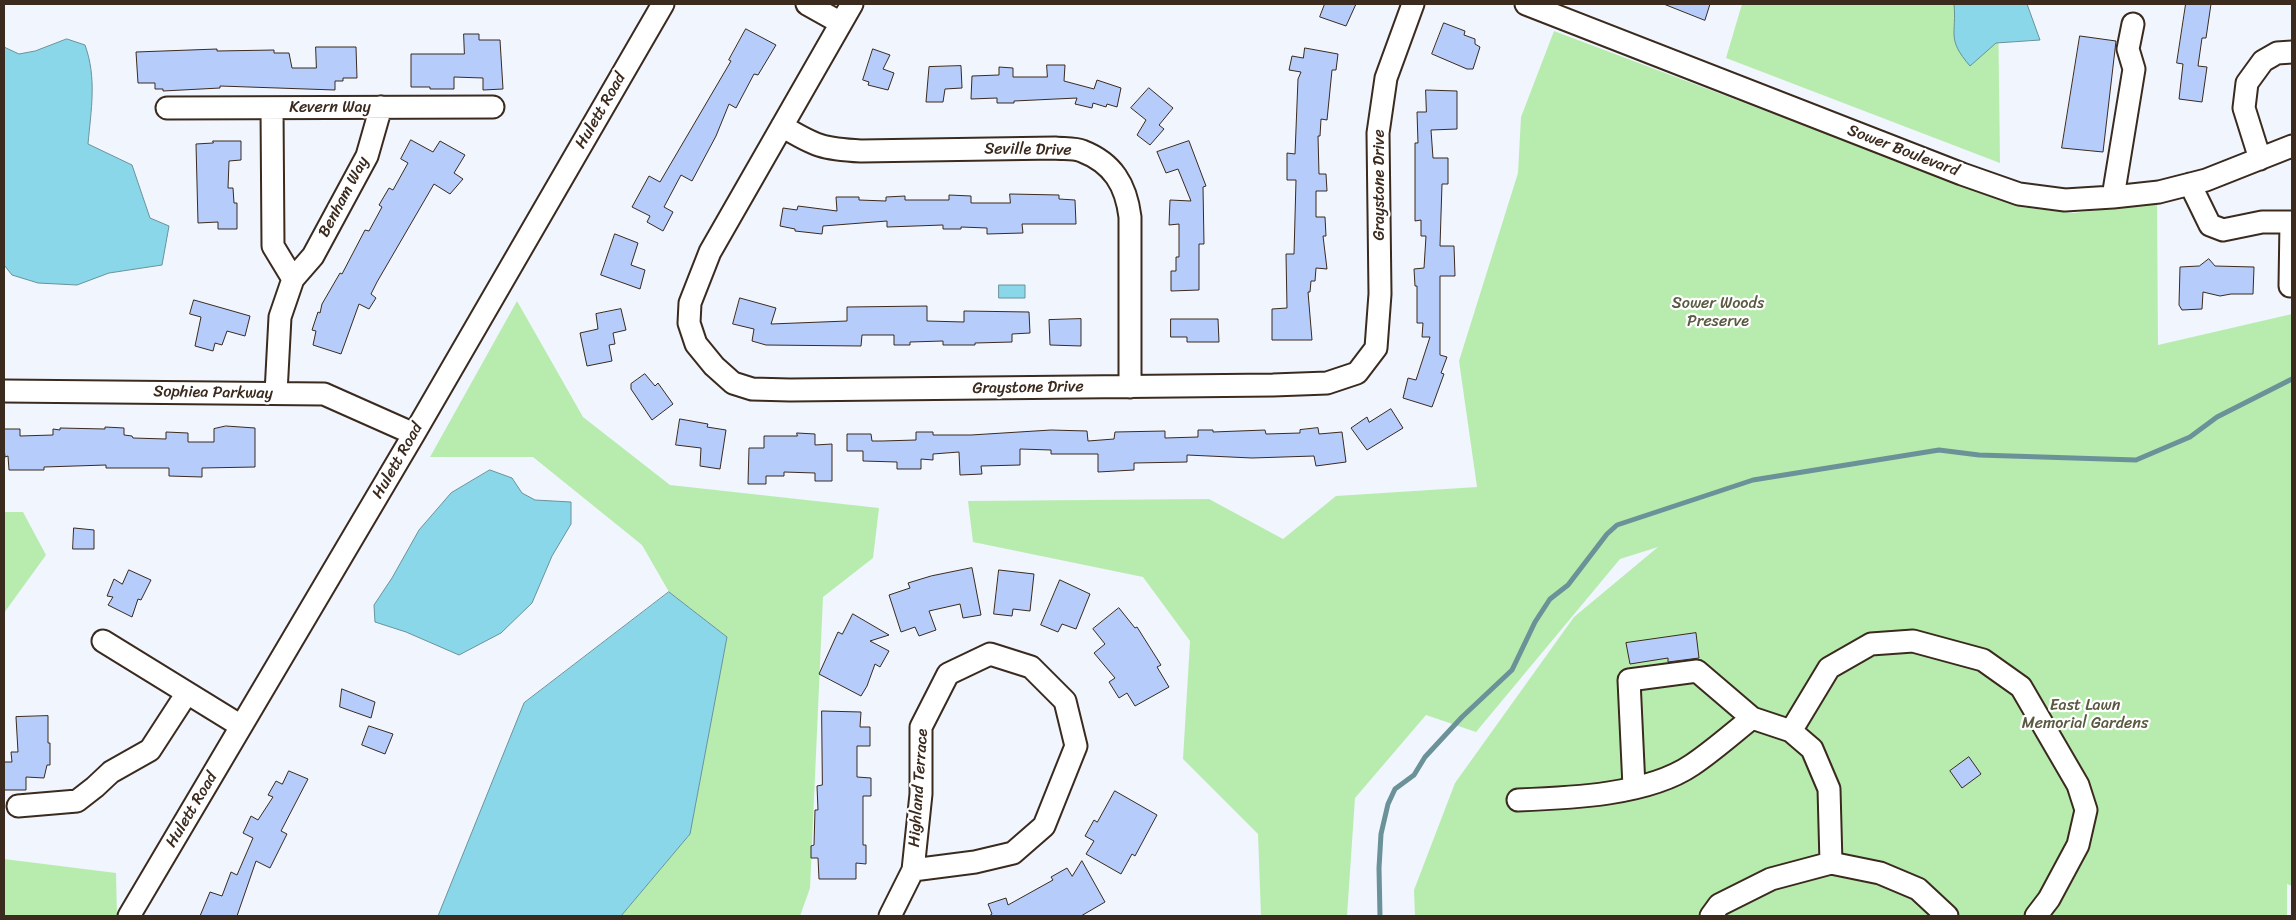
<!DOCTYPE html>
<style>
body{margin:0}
#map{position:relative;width:2296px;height:920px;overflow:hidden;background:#f0f5fe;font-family:Sriracha,sans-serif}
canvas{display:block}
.frame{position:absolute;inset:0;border:5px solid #3b2a1e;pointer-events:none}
</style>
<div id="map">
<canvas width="2296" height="920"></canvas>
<div class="frame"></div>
</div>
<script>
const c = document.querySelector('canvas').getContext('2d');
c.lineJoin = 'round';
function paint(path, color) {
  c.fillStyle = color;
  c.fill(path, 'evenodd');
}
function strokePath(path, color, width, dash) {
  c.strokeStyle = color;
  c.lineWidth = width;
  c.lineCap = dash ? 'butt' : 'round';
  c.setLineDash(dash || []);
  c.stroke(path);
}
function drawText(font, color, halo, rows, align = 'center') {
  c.font = font + ' Sriracha,sans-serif';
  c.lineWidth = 4.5;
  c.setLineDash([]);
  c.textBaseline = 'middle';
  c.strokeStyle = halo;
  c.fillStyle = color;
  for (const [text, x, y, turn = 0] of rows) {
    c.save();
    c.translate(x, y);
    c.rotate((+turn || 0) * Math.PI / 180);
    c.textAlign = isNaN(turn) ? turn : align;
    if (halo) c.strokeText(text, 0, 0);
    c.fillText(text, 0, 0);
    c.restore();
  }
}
const green = new Path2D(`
 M1742 4H1998L2000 163 1726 58Z
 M1554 31 2020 207 2073 213 2157 203 2158 345 2292 314V886L2287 884V916H1415L1414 890 1455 783 1574 617 1658 547 1620 559 1476 732 1426 715 1355 798 1347 916H1261L1258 834 1183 759 1190 641 1143 577 973 542 968 501 1209 499 1283 539 1336 496 1477 487 1459 361 1518 173 1521 117Z
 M517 301 583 417 670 485 879 508 873 558 823 597 810 888 800 916H621L690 834 727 637 669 592 642 545 533 457H430Z
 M4 512H23L46 555 4 613Z
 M4 859 116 873 117 916H4Z`);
const water = new Path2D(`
 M1954 4H2027L2040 40 1996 43 1970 66C1946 38 1957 35 1954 4Z
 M67 39 85 45C97 78 91 110 88 144L132 165 150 218 169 226 162 265 109 273 77 285 38 283 12 275 4 265V47L19 54 35 51Z
 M999 285H1025V298H999Z
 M490 470 512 478 522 493 535 500 571 502V524L552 556 532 603 501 633 459 655 406 632 375 622 374 605 392 578 419 530 451 493Z
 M669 592 727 637 690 834 621 916H438L524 703Z`);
const stream = new Path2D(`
 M1380 916 1379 868 1381 834 1388 804 1395 789 1414 775 1425 757 1462 717 1512 670 1535 622 1550 599 1568 585 1607 534 1617 525 1753 480 1939 450 1979 455 2136 460 2190 437 2217 417 2292 379`);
const building = new Path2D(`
 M1325 4H1356L1346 26 1320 17Z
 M1664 4H1710L1705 20Z
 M2186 4H2211L2206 38H2202L2198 66 2207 67 2202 102 2179 99 2183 64 2177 63Z
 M1444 23 1465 31 1464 35 1475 39V44L1480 47 1473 69H1467L1432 54Z
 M746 29 776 45 758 75 754 74 736 108 729 104 716 136 692 181 681 175 664 207 673 212 663 231 647 222 650 216 632 207 649 176 660 182 731 61 729 60Z
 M464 34H479V40H500L503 89 483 90V78L454 77V89H430V87H411V54H464Z
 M2080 36 2116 41 2103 152 2062 148Z
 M316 47H356L357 78H343V81H335V90L220 86V88L163 91V89H155V83H138L136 52 217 49V51L274 50V53H289L292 68H316Z
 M1305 48 1338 54 1336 70H1332L1327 120 1321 119 1320 136H1318L1319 174H1326L1327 191H1316V217H1325L1326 236H1323L1327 269 1316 268 1315 281H1311L1310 292H1308L1312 340H1272V309L1287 308 1286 254H1294L1296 180H1287V153L1295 154 1298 79 1301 72 1289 70 1292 56 1303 58Z
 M873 49 890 55 883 69 894 73 888 90 868 85 869 82 863 80Z
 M1047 65H1065L1064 81 1094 89 1097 80 1121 88 1117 107 1107 104 1106 107 1093 103 1092 108 1075 104 1077 98 1014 101V103H997V98L971 99 972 76 999 75V67L1013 68V77H1047Z
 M961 66 962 88 945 89 943 102H926L929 67Z
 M1149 88 1173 108 1159 125 1164 129 1150 145 1137 135 1146 120 1131 108Z
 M1426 90 1457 91V129L1431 130 1433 158H1448V184H1442L1440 246H1454L1455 276H1440V355L1447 357 1441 373 1444 374 1432 407 1403 398 1408 378 1416 380 1430 337H1422L1423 323H1417V286H1415L1414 269 1424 268 1426 236H1421V220L1415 221V143H1418L1417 112H1426Z
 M411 140 433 152 440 141 465 155 454 173 463 179 450 194 434 184 377 282 371 294 376 298 369 309 359 304 341 354 313 345 316 331 312 330 318 312 320 313 322 304 340 273 342 274 365 230 369 231 382 207 379 205 389 188 393 190 408 163 401 159Z
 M213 141H241V160L229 161 228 188H233L234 203H237V229H218V222L198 223 196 144 213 143Z
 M1189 141 1206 186 1203 187 1204 244H1199V290L1171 291V271H1176V257H1179V224L1169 225 1170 200 1191 201 1178 169 1166 173 1157 152Z
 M1010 194 1059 195V199L1075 200 1076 224H1022L1023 233 987 234V228L961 227V229H943V225L887 227V221L823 226 822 234 795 231V229L780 226 783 208 797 210 798 206 837 211 836 197H859V200L886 201V197L905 196V200H949V195L971 196V203H1010Z
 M615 234 638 243 631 265 645 270 640 289 601 275Z
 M2209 259 2215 266 2254 267 2253 294H2231L2220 296 2203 292 2202 309 2182 310 2179 305 2180 267 2199 266Z
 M740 298 776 308 771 324 847 321V307L927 306V321L964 322V311L1029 312 1030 333 1012 334V342L975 343V345H943V341L910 342V345H894V335H862L861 346 766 345 752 341 754 329 733 324Z
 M194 300 250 316 245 336 227 331 222 345 215 343 213 351 195 346 201 317 190 314Z
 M621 309 626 330 613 333 615 344 609 345 612 361 587 366 580 333 598 329 596 314Z
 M1081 319V346L1050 345 1049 320Z
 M1171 319H1218L1219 342H1187V337H1171Z
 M645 374 655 386 658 383 673 404 652 420 631 389V384Z
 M1391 409 1403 428 1367 450 1351 428 1367 417 1369 422Z
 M680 419 708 424 707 427 726 430 720 469 700 466 701 448 676 445Z
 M226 426 255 428V467L202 468V477L169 476V468H106V465L44 467V470H9L8 456 5 457 4 448V429H20V436L53 435V429L60 430V428L105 429V427L124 428V435L132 436 133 438 166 439V432L188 433V442H214V429Z
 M1318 428 1319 434 1342 432 1346 462 1316 466 1314 456 1252 458 1187 455V462L1134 463V470L1098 472V454H1051V450L1020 449V465L981 466 982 474 960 475 959 452 933 454V460L921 459V469H897V462L863 461V451H847V434H871L872 441H882L916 440V432H933V435H971L1051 430 1087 431 1088 441 1114 439 1115 432 1165 431V438L1198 437V430H1213V432L1265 430 1266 434 1300 433V430Z
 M797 433 815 434V445L832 444V481H815V473L784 472V476H766V484H748L749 448H764V436H797Z
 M74 528 94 530V549H73Z
 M972 568 981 615 963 618 960 604 929 611 936 630 919 636 915 627 901 632 889 595 910 588 908 583 931 576Z
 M129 570 151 580 141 600 138 599 132 617 108 605 113 597 107 596 114 579 122 584Z
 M999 570 1034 574 1030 611 1013 609 1012 616 994 614Z
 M1060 580 1090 594 1076 629 1062 624 1058 632 1041 625Z
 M1119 608 1135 628 1137 627 1161 665 1157 667 1169 687 1135 706 1127 693 1119 698 1109 682 1115 678 1094 653 1105 644 1093 629Z
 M853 614 889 635 870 641 889 651 880 667 875 664 867 686 861 696 819 674 838 632 842 634Z
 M1696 633 1699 658 1668 662V658L1630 664 1626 643Z
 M342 689 375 702 371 718 340 707Z
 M822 711 861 712 860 727H870V746H857V777L871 778V796H863V845H866V864L856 863V879H819L818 858H811V846L814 845 815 810H818L817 786 822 785Z
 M48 716V743H50V765H47L44 778 26 777V790H4V762H12L11 752H18L16 717Z
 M369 726 393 734 385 754 362 745Z
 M1969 757 1981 774 1962 788 1950 771Z
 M289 771 308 779 281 831 287 834 270 868 256 861 237 916H200L210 892 222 896 231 872 237 875 253 838 243 833 251 816 258 820 273 797 268 795 276 781 282 784Z
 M1115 791 1157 815 1135 856 1132 854 1121 874 1086 854 1094 841 1085 836 1094 820 1097 822Z
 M1082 861 1105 902 1081 916H989L992 914 988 904 1006 898 1008 905 1053 880 1051 877 1067 868 1072 876Z`);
const minor = new Path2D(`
 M807 4 841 23
 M852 4 710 252 690 303 689 323 696 344 714 366 733 383 752 389 790 390 1273 385 1327 383 1357 373 1376 348 1380 294 1378 133 1386 78 1413 4
 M1526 4 1962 174 2019 194 2065 200 2113 197 2159 192 2206 180 2292 146
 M167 108 493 107
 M272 108 273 246 293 279 280 317 276 393
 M782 126C815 146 823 149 861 151L1055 148C1063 149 1075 148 1082 151 1113 163 1126 185 1130 217V387
 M2260 159 2244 108 2247 83 2263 61 2277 53 2292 52
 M2190 184 2210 225 2223 230 2262 222H2292
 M2113 197 2134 69 2128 49 2133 24
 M293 279 313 256 367 156 381 107
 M2290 286 2291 222
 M4 391 324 394 414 434
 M103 641 241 726
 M1634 787 1629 680 1697 671 1752 718 1791 731
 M1518 800C1571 798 1648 795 1692 765 1713 751 1733 733 1752 718
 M18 806 77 801 95 787 111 772 150 750 187 693
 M1831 863 1829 789 1812 749 1791 731 1829 668 1871 644 1913 641 1983 660 2021 687 2078 785 2086 810 2078 845 2049 899 2036 916
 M129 916 414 434 663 4
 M890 916 913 870 921 794V727L948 674 990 654 1031 667 1065 701 1076 746 1044 826 1013 853 975 862 913 870
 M1711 916 1719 905 1771 879 1831 863 1880 873 1918 889 1947 916`);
const streetNames = [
 ["Kevern Way",330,108],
 ["Hulett Road",601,111,-60],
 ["Seville Drive",1028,150,1],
 ["Sower Boulevard",1903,151,21],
 ["Graystone Drive",1380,185,-90],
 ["Benham Way",344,197,-62],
 ["Graystone Drive",1028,388,-1],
 ["Sophiea Parkway",213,393,1],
 ["Hulett Road",398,461,-60],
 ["Highland Terrace",919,788,-86],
 ["Hulett Road",192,810,-59]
];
const parkNames = [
 ["Sower Woods",1718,304],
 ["Preserve",1718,322],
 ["East Lawn",2085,706],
 ["Memorial Gardens",2085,724]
];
paint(green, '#b8ecae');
paint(water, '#8ad7ea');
strokePath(water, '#6a9298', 1);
strokePath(stream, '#6a9298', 5);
paint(building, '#b6ccfb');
strokePath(building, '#3b2a1e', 1);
strokePath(minor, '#3b2a1e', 25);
strokePath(minor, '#fff', 21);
drawText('16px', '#3b2a1e', '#fff', streetNames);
drawText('16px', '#5a5a42', '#fff', parkNames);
</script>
